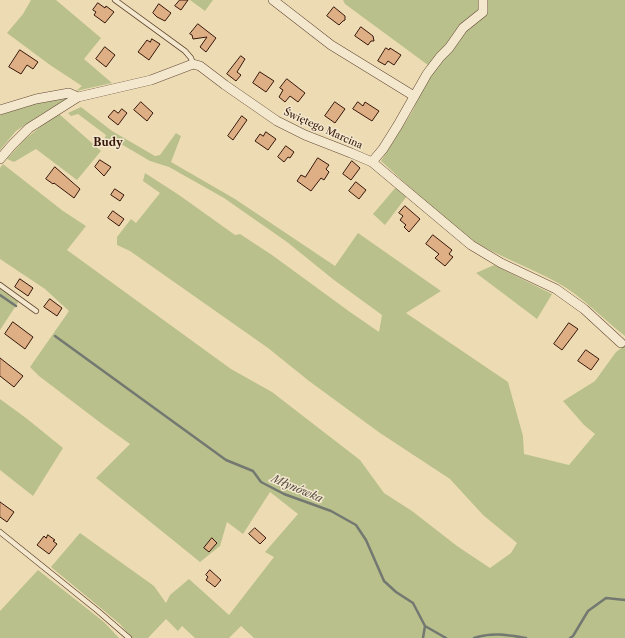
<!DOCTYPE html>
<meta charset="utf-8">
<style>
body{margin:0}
canvas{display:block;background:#eddcb3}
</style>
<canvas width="625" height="638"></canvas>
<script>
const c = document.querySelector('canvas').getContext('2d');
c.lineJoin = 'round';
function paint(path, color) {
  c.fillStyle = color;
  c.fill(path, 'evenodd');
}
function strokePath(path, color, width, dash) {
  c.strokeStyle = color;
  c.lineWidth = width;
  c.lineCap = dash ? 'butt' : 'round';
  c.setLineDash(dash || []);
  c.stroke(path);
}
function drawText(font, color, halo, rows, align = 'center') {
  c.font = font + ' "Libre Caslon Text",serif';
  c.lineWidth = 3;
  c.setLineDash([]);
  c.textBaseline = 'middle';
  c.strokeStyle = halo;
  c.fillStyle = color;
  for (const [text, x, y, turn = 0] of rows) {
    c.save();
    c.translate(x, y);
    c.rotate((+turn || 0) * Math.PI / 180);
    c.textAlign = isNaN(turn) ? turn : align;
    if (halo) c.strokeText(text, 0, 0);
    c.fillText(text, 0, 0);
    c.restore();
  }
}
const green = new Path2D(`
 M31 0H56L101 38 84 59 112 83 76 91 82 86 50 65 7 33 23 14Z
 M190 0H213L205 11Z
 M343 0H625V336C603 319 583 297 558 283 530 267 498 257 471 239 439 216 410 187 381 161L412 112 432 68 345 4Z
 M65 96 67 99 40 115 16 131 0 150V115L30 105Z
 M81 107 112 131 155 156 160 155 176 133 181 136 171 162 235 199 335 266 358 233 441 291 406 313 508 382 523 436 524 454 569 465 595 434 584 425 563 401 595 381 616 352 625 345V638H254L241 626 229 638H195L182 626 178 631 166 619 148 638H132L120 624 51 567 80 533 154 586 166 603 170 595 189 579 229 615 274 557 265 552 298 514 270 492 243 534 227 522 220 546 200 562 96 478 130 444 102 424 39 376 30 367 69 311 45 289 0 259V168L3 164 63 211 86 226 67 250 231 369 272 392 360 460 384 493 412 511 457 546 490 568 511 553 517 543 483 515 450 479 380 433 309 381 268 348 130 251 117 245V237L131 219 136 223 160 193 143 181 145 173 179 195 235 235 240 234 272 255 350 312 379 332 382 315 334 280 287 242 224 198 169 167 150 161 116 141 110 147 103 142 106 135 78 114 71 116 68 113Z
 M58 113 101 151 77 180 36 149 14 162 7 159 25 139Z
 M396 187 407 196 385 225 373 214Z
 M494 265 552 294 537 319 476 273Z
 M0 287 19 301 0 330Z
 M0 399 26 418 63 448 33 496 0 470Z
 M38 570 104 622 119 638H0V611Z`);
const stream = new Path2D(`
 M0 295 16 306
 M55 336 226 460 253 471 261 482 284 494 331 511 356 525 366 540 384 581 396 592 413 603 425 626 446 638
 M423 638 425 626
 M474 638C492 632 508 635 526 638
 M570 638 573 636 588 611 606 598 625 600`);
const building = new Path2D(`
 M180 0H188L181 10 175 6Z
 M98 3 105 8 106 6 114 12 105 23 94 15 96 12 93 10Z
 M159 4 171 13 165 21 157 17 153 13Z
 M334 7 345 16V20L343 21 339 25 327 16Z
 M198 24 216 38 206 52 200 47 207 37 193 39 192 35 190 34Z
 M361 27 373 36 374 41H371L368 45 355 36Z
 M152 39 160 44 149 60 138 52 147 40 150 42Z
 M105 47 115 55 106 67 96 59Z
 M386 48 389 50 390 48 401 55 394 65 388 61 385 65 378 61Z
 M20 50 38 62 33 69 27 65 21 74 9 67Z
 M241 56 245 59 237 72 241 75 236 81 227 74Z
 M260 72 274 81 266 92 253 83Z
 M287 79 305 93 298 102 290 96 285 102 279 97 283 90 280 88Z
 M141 102 153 113 147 121 134 110Z
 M335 102 345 109 335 123 325 116Z
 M358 102 363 106 365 102 379 111 372 121 353 109Z
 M122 109 127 113 118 125 108 117 114 110 118 113Z
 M242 116 247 120 233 140 228 136Z
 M266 132 276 139 268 150 255 141 260 134 263 136Z
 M286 146 294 152 290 158 288 157 284 162 278 157Z
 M318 158 329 165 326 169 329 172 324 180 321 178 311 191 297 181 301 175 305 177Z
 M100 160 111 167 104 176 95 167Z
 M352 161 360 168 351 180 343 174Z
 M55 167 80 189 74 198 54 183 53 184 46 179Z
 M356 182 366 190 359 199 349 191Z
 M115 189 124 195 120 201 111 195Z
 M405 206 420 219 409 232 404 227 406 225 400 220 403 216 399 213Z
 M113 211 124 219 119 226 108 218Z
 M433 235 452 250 449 254 453 257 445 266 435 258 439 254 426 244Z
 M20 279 33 288 28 296 15 287Z
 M50 299 62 308 57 316 44 307Z
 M13 322 33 337 25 349 5 334Z
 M569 323 578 329 562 350 554 344Z
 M586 350 599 359 591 370 578 361Z
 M0 358 23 376 14 387 0 376Z
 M0 502 14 512 7 522 0 517Z
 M255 528 266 538 260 544 249 534Z
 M48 535 55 540 53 541 57 544 49 554 37 545 44 536 46 538Z
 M212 538 217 543 209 552 204 548Z
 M210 570 221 580 215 587 206 580 208 577 206 575Z`);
const lane = new Path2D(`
 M115 0 185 51 191 58 193 64
 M0 285 36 311
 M0 532 98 611 129 638`);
const street = new Path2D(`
 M273 0 331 45 414 96
 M0 110 36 99 69 93 78 97
 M0 159 12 145 29 128 78 97 151 80 193 64 200 66 225 85 277 121 305 135 351 153 372 162 471 245 501 263 556 289 584 309 621 343
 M372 162 383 149 398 125 427 74 440 57 449 48 463 28 483 12V0`);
const streetNames = [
 ["Świętego Marcina",323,129,24]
];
const neighbourhoodNames = [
 ["Budy",108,143]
];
const waterNames = [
 ["Młynówka",297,489,23]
];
paint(green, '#b9c08c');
strokePath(stream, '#737871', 2.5);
paint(building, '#deaf85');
strokePath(building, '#36160a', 1);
strokePath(lane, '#644834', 6);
strokePath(street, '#644834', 10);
strokePath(lane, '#f3e8ce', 4.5);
strokePath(street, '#f3e8ce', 9);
drawText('10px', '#36160a', '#f3e8ce', streetNames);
drawText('bold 11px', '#36160a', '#f3e8ce', neighbourhoodNames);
drawText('italic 11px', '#594f46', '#f3e8ce', waterNames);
</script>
